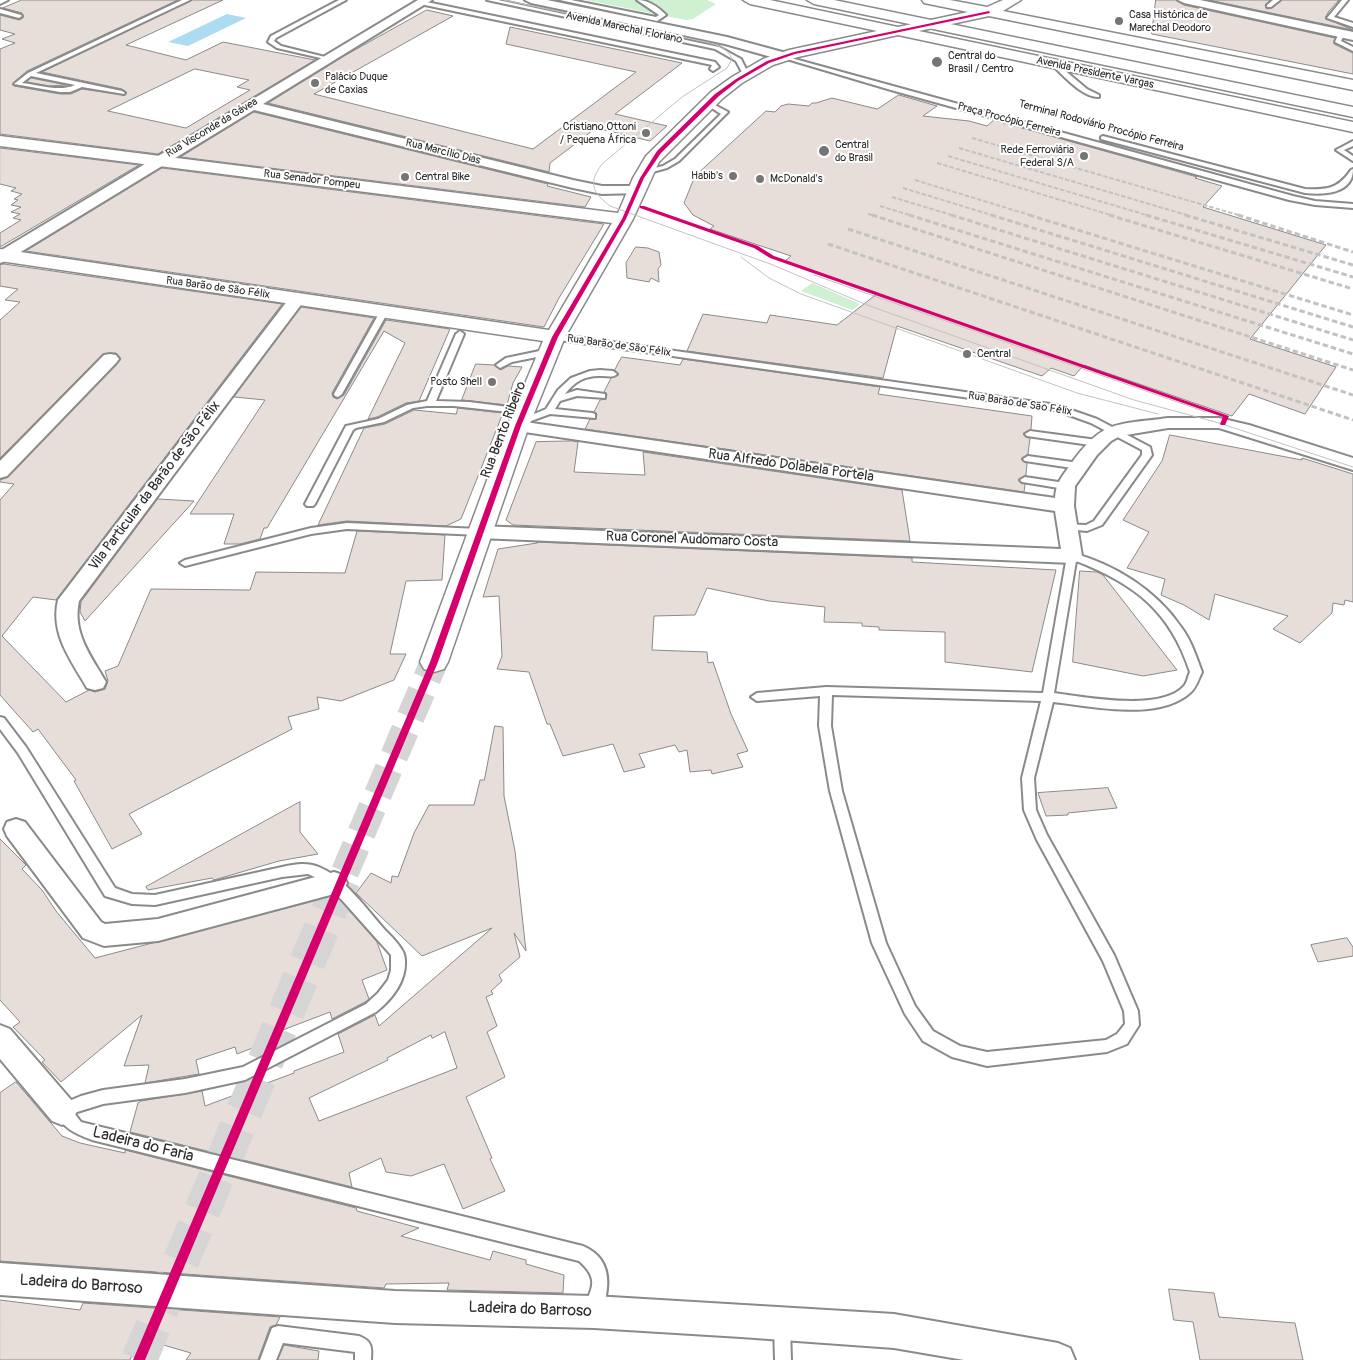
<!DOCTYPE html>
<meta charset="utf-8">
<style>
body{margin:0}
canvas{display:block;background:#fff}
</style>
<canvas width="1353" height="1360"></canvas>
<script>
const c = document.querySelector('canvas').getContext('2d');
c.lineJoin = 'round';
function paint(path, color) {
  c.fillStyle = color;
  c.fill(path, 'evenodd');
}
function strokePath(path, color, width, dash) {
  c.strokeStyle = color;
  c.lineWidth = width;
  c.lineCap = dash ? 'butt' : 'round';
  c.setLineDash(dash || []);
  c.stroke(path);
}
function drawText(font, color, halo, rows, align = 'center') {
  c.font = font + ' Pangolin,sans-serif';
  c.lineWidth = 4;
  c.setLineDash([]);
  c.textBaseline = 'middle';
  c.strokeStyle = halo;
  c.fillStyle = color;
  for (const [text, x, y, turn = 0] of rows) {
    c.save();
    c.translate(x, y);
    c.rotate((+turn || 0) * Math.PI / 180);
    c.textAlign = isNaN(turn) ? turn : align;
    if (halo) c.strokeText(text, 0, 0);
    c.fillText(text, 0, 0);
    c.restore();
  }
}
const green = new Path2D(`
 M585 0H707L716 4 693 19 686 20Z
 M812 283 860 304 852 310 801 291Z`);
const water = new Path2D(`
 M227 14 246 18 188 46 168 42Z`);
const building = new Path2D(`
 M22 0H178L27 71 13 83 14 86 60 94H71L82 89 125 95 127 93 122 89 42 72 192 0H223L126 45 186 60 223 42 315 60 158 154 0 134V49L15 43 2 39 15 34 0 30V15L19 20 23 18 22 13 3 8ZM195 69 249 80 237 87 250 90 186 128 108 111Z
 M1156 0H1176L1184 5 1335 38 1334 44 1353 53V74L1152 34Z
 M1209 0H1270L1265 5 1267 9 1272 8 1282 0H1339L1329 11 1325 18 1353 30Z
 M427 10 453 16 314 94 533 149 636 72 506 44 510 27 682 63 615 114 667 126 650 141 596 128 550 163 549 172 268 103 344 56Z
 M31 78 67 85 49 86 27 82Z
 M899 95 937 106 923 116 969 121 987 126 994 120 1197 177 1195 178 1222 186 1203 207 1326 245 1250 339 1336 367 1305 414 1249 394 1232 416 1084 365 1074 376 1051 368 1042 376 897 326 883 378 687 351 703 314 767 323 770 315 837 325 878 293 785 261 791 256 710 229 714 226 693 215 684 203 695 176 766 111 775 112 781 106 788 104 809 106 812 103H816L832 98 877 109Z
 M254 112 548 184 547 186 591 197 585 207 181 157Z
 M0 148 139 165 0 247V233L21 220 13 218 20 214 11 212 21 207 11 205 18 200 14 199 22 194 11 191 16 188 0 184Z
 M162 168 580 221 604 224 559 298 544 327 26 251Z
 M636 247 648 248 659 252 661 265 658 269 659 282 651 278 649 282 627 278 626 263Z
 M4 264 282 304 56 600 33 597 2 636 66 702 89 690 95 692 105 689 108 681 105 671 118 666 151 589 250 590 256 572 345 573 357 531 445 535 442 580 406 581 390 654H406L394 680 341 701 317 697 319 709 288 717 292 729 129 814 142 834 112 849 74 781 76 780 38 729 33 732 0 695V500L14 484 0 482V480L8 477 121 359 116 353 103 354 0 458V320L20 302 5 300 18 289 0 286V265Z
 M301 307 374 318 332 393 333 397 337 399 344 395 386 320 450 329 419 401 406 403 377 417 368 419 405 343 384 331 267 528H264L260 539 240 544H224L234 514H190L265 400 234 397Z
 M622 357 680 365 683 359 880 387 878 394 1032 416 1031 429 1023 434 1026 437 1030 438 1028 454 1021 459 1027 463 1026 475 1018 480 1025 484 1024 492 585 429 590 419H596L597 414 594 412 600 400 606 399 607 394 604 392 611 378 618 375 615 370Z
 M476 364 494 365 501 370 508 366 522 367 513 383 507 405 462 400Z
 M458 408 503 413 461 519 446 526 347 521 318 525 364 428 385 424 414 410 456 414Z
 M1170 435 1302 460V458L1353 474V602L1345 600 1344 605 1333 603 1332 613 1300 643 1273 629 1288 616 1215 594 1209 620 1184 605 1161 595 1165 579 1127 568 1149 532 1123 520 1162 461Z
 M573 441 578 442 574 472 645 475 643 452 902 490 910 541 513 525 506 520 536 442Z
 M158 499 194 501 85 621 80 612 81 602Z
 M536 542 912 558V562L1056 570 1032 672 945 662V632L879 630V627L862 626V623L824 622 825 607 769 601 707 588 695 615 654 616 652 650 707 652 708 663 713 662 731 714 748 751 737 754 743 767 712 774 711 770 690 772 687 750 679 752 675 745 639 754 645 767 624 772 613 744 563 756 550 724H547L529 672 497 669 502 656 499 596 483 597 498 549 537 543Z
 M1080 571 1097 572 1103 575 1177 670 1143 676 1073 662Z
 M495 726 503 727 504 796 515 851 526 951 514 933 520 957 499 975 502 981 491 991 493 994 486 997 497 1026 487 1032 505 1077 466 1097 492 1158 490 1159 505 1191 463 1209 444 1164 411 1176 386 1172 381 1158 349 1173 352 1187 130 1132 138 1103 141 1101 202 1091 205 1106 294 1073V1071L344 1052 338 1034 375 1015 379 1026 492 928 422 956 356 893 371 873 391 883 392 876 398 877 414 833 429 805H474L480 780H484ZM445 1032 457 1068 319 1121 309 1098 388 1060 387 1058 431 1035 432 1038Z
 M1108 788 1117 808 1068 813V815L1046 816 1038 793Z
 M300 802V832L318 854 279 861 214 880 212 878 148 890 146 887Z
 M0 839 26 865 22 869 42 890 56 911 95 958 325 898 340 914 346 907 377 942 387 970 362 980 369 999 365 1002 332 1019 330 1012 267 1036 268 1042 237 1054 235 1047 196 1060 199 1074 145 1083 149 1065 124 1066 142 1015 61 1082 42 1062 45 1060 13 1027 20 1022 0 1000Z
 M1347 938 1353 947V956L1318 962 1311 945Z
 M16 1082 62 1136 80 1143 125 1153V1150L356 1208 357 1211 419 1228 401 1236 490 1260 493 1251 526 1260V1264L564 1275 563 1293 447 1290 449 1283 386 1284 384 1288 0 1261V1093Z
 M1169 1289 1214 1293 1219 1317 1295 1323 1303 1360H1200L1193 1322 1174 1320Z
 M0 1300 80 1310 83 1303 280 1317 276 1325 270 1327 258 1360H186L191 1353 139 1338 130 1360H0Z
 M284 1345 319 1351 318 1360H278Z`);
const secondaryTunnelFar1 = new Path2D(`
 M345 872 434 662`);
const secondaryTunnel = new Path2D(`
 M139 1360 346 871`);
const lane = new Path2D(`
 M0 0H8L0 4Z
 M182 0H190L36 73 122 91 125 93 124 94 82 87 70 92H60L14 84 28 73ZM31 76 75 85C60 92 39 85 22 83Z
 M339 0H346L276 38 274 41 281 46 329 58V60L277 48 268 42 271 36Z
 M487 0H498L719 47 741 59 749 75 744 76 736 61 715 49Z
 M560 0H571L656 17 659 15 637 0C649 0 658 7 666 15L657 21Z
 M1273 0H1280L1271 7H1267V5Z
 M1342 0H1348L1334 17 1353 23V27L1327 18Z
 M422 1 715 62 719 67 713 71 710 69 712 65 420 4Z
 M0 9 21 15 22 16 19 18 0 13Z
 M1342 31 1345 33 1341 41 1353 47V51L1335 42 1339 33Z
 M780 55 1293 196 1315 201 1353 204V208L1315 205 1289 200 891 90 780 57Z
 M1052 63H1056L1087 89 1099 95V97C1083 98 1064 76 1052 65Z
 M707 103H711L728 112 679 161 667 168 642 175V171L663 166 675 159 721 114 707 105Z
 M1103 136 1305 189C1327 190 1338 189 1351 170L1353 169C1353 194 1324 195 1305 193L1101 139V137Z
 M1353 141V146L1344 150 1353 156V161L1336 150Z
 M381 310 388 312 342 394 338 397 335 396 334 394Z
 M460 331 464 334 436 401 469 402 524 409 527 410V414L454 406H427L413 408 384 422 356 428 353 430 315 504 313 506H307L305 504 346 426 378 419 407 405 427 401 456 334Z
 M555 334 1057 405 1097 419 1150 447 1152 455 1102 525 1087 531 1066 529 1061 526 1062 524 1086 525 1094 521 1142 455V450L1091 423 1055 410 552 339 551 337Z
 M549 349 553 352 552 354 512 362 500 368 496 365 506 358Z
 M600 370 613 371 617 374C613 378 608 376 602 376 586 375 575 381 565 394L577 390 605 394V398L577 396 560 401 555 409 592 413 595 414V418L550 414 520 425 515 422 546 409 558 390 571 378 590 371Z
 M1030 431 1097 440 1102 443 1097 446 1027 436 1025 434Z
 M1028 456 1079 463 1084 466 1079 469 1025 461 1023 459Z
 M1025 477 1065 483 1070 486 1065 489 1022 482 1020 480Z
 M347 523 479 529 484 532 479 535 347 529 311 534 185 566 180 563 185 560 311 528Z
 M1072 553C1114 564 1156 590 1181 627 1191 640 1196 656 1202 672 1199 678 1196 688 1191 692 1159 722 1092 706 1053 702L1034 778 1036 810 1047 835 1114 955 1138 1011 1139 1025 1127 1044 1107 1052 987 1066 952 1057 923 1041 905 1014 872 943 830 791 819 726 820 696 757 701 751 697 757 693 826 687 1043 693 1067 556ZM1076 561C1135 584 1170 611 1190 672 1188 676 1187 683 1184 686 1161 712 1085 697 1054 693ZM832 695 1041 701 1022 778 1024 810 1037 840 1103 961 1124 1011 1125 1024 1117 1034 1106 1040 987 1052 960 1046 933 1031 915 1006 886 943 842 791 831 726Z
 M0 717 4 718 26 747 115 888 132 894 155 895 282 867C295 864 307 862 319 867 344 877 368 911 385 930 391 936 398 943 402 950 404 953 405 958 405 961 406 982 391 1000 376 1012L245 1080 185 1093 103 1104 74 1113 81 1122 583 1246C614 1259 610 1290 600 1316L594 1318 588 1316C579 1295 608 1286 579 1261L92 1140C76 1134 62 1128 55 1111L57 1106 81 1096 103 1090 185 1079 243 1067 366 1004 378 993 388 980 391 970V955L341 899 319 879 308 874 282 877 155 905 132 904 105 896 18 753 0 729Z
 M782 1318 788 1320 790 1326 791 1360H775L774 1326 776 1320Z
 M278 1326 359 1336C372 1341 372 1347 371 1360H355V1352L283 1343 276 1360H260L272 1328Z`);
const street = new Path2D(`
 M418 0H432L263 104 573 180 602 186H636L641 187 643 190 641 193 602 194 573 188 254 110 6 261 0 263V251Z
 M525 0H547L727 37 786 53 788 56 782 60 725 44 531 3Z
 M1178 0H1200L1353 32V40L1184 3Z
 M297 294 303 296 305 299 303 302 79 601C72 633 91 656 106 682L103 688 95 690 87 688C71 660 50 634 58 600L291 296Z
 M110 354 116 355 119 359 116 363 7 476 0 478V461L104 355Z
 M1168 418H1219L1249 425 1353 458V470L1219 428H1168L1120 436 1111 441 1097 455 1075 486 1074 506 1082 556 1079 561 1072 563 479 538 472 537 469 532 472 527 479 526 1061 549 1055 511 518 431 512 430 509 426 512 422 518 421 1055 498C1056 482 1062 477 1071 464 1103 419 1117 425 1168 418Z
 M16 819 25 822 101 922 105 924 158 919 334 872 343 875 347 883 343 891 334 894 158 941 104 946 83 938 7 836 4 829 7 822Z
 M0 1025 10 1029 72 1101 77 1111 72 1121 62 1125 52 1121 0 1059Z
 M0 1263 395 1291 594 1296 894 1314 1058 1343 1070 1348 1075 1360H964L894 1348 741 1337 594 1328 395 1323 0 1295Z`);
const secondary = new Path2D(`
 M743 0H770L898 27 968 12 924 3 922 0H950L987 7 1003 0H1021L1003 11 1353 80V90L989 16 919 31 1353 122V132L898 35 798 57 773 65 742 83 723 98 659 162 633 219 565 337 529 426 448 662 444 669 434 672 424 669 420 662 507 426 543 341 0 261V249L549 330 612 223 0 146V136L618 213 633 178 646 156 711 92 732 77 763 59 789 50 877 31 750 4Z`);
const primary = new Path2D(`
 M807 0H834L1353 107V117L814 4Z`);
const tram = new Path2D(`
 M504 0 706 42C717 45 727 47 732 59L727 68 682 97 602 164C588 183 592 192 610 206L773 265 867 305 1134 400 1219 423 1353 467
 M741 257 769 278 801 294 1077 393 1158 414
 M814 275 1206 412`);
const railFar1 = new Path2D(`
 M972 138 1242 216
 M959 148 1190 216
 M948 156 1150 216
 M937 163 1114 216
 M915 180 1033 216
 M903 188 995 216
 M892 197 955 216
 M880 206 913 216
 M868 214 876 216`);
const rail = new Path2D(`
 M872 215 1353 370
 M909 215 1353 354
 M951 215 1353 340
 M991 215 1353 327
 M1029 215 1353 315
 M1109 215 1353 289
 M1146 215 1353 277
 M1185 215 1353 265
 M1238 215 1353 252
 M848 229 1353 395
 M828 244 1353 420`);
const cycleway = new Path2D(`
 M989 11 990 13 795 54 769 63 738 81 719 96 661 153 644 178 626 219 558 337 521 426 438 662 145 1360H133L430 662 515 426 552 337 622 219 640 178 657 151 715 94 736 79 767 61 794 52Z
 M640 206H644L758 246 774 256 1229 416 1225 425H1221L1220 424 1223 417 770 258 754 248 640 208Z`);
const markers = [
 [1119,21,5,"#757575"],
 [937,62,6,"#757575"],
 [315,83,5,"#757575"],
 [646,133,5,"#757575"],
 [824,151,6,"#757575"],
 [1084,156,5,"#757575"],
 [733,176,5,"#757575"],
 [405,177,5,"#757575"],
 [760,179,5,"#757575"],
 [967,354,5,"#757575"],
 [492,382,5,"#757575"]
];
const farPoinames = [
 ["Casa Histórica de",1129,15],
 ["Marechal Deodoro",1129,28],
 ["Central do",948,56],
 ["Brasil / Centro",948,69],
 ["Palácio Duque",325,77],
 ["de Caxias",325,90],
 ["Cristiano Ottoni",636,127,"right"],
 ["/ Pequena África",636,140,"right"],
 ["Central",835,145],
 ["do Brasil",835,158],
 ["Rede Ferroviária",1074,150,"right"],
 ["Federal S/A",1074,163,"right"],
 ["Habib's",723,176,"right"],
 ["Central Bike",415,177],
 ["McDonald's",770,179],
 ["Central",977,354],
 ["Posto Shell",482,382,"right"]
];
const farStreetnames = [
 ["Avenida Marechal Floriano",624,28,12],
 ["Avenida Presidente Vargas",1095,73,12],
 ["Praça Procópio Ferreira",1009,120,15],
 ["Terminal Rodoviário Procópio Ferreira",1101,126,15],
 ["Rua Visconde da Gávea",212,128,-31],
 ["Rua Marcílio Dias",443,152,14],
 ["Rua Senador Pompeu",312,180,7],
 ["Rua Barão de São Félix",218,288,8],
 ["Rua Barão de São Félix",619,346,8],
 ["Rua Barão de São Félix",1020,404,9]
];
const streetNames = [
 ["Rua Bento Ribeiro",504,430,-69],
 ["Rua Alfredo Dolabela Portela",791,466,8],
 ["Vila Particular da Barão de São Félix",155,486,-53],
 ["Rua Coronel Audomaro Costa",692,540,2]
];
const nearStreetnames = [
 ["Ladeira do Faria",143,1145,14],
 ["Ladeira do Barroso",81,1285,4],
 ["Ladeira do Barroso",530,1310,2]
];
paint(green, '#cff0d1');
paint(water, '#addbf2');
paint(building, '#e8ded9');
strokePath(building, '#8a8a8a', 1);
strokePath(secondaryTunnelFar1, '#d5d5d5', 28, [28, 14]);
strokePath(secondaryTunnel, '#d5d5d5', 36, [36, 18]);
strokePath(lane, '#8a8a8a', 4);
strokePath(street, '#8a8a8a', 4);
strokePath(secondary, '#8a8a8a', 3);
strokePath(primary, '#8a8a8a', 3);
paint(lane, '#fff');
paint(street, '#fff');
paint(secondary, '#fff');
paint(primary, '#fff');
strokePath(tram, '#c2c2c2', 1);
strokePath(railFar1, '#c2c2c2', 2, [4.5, 2]);
strokePath(rail, '#c2c2c2', 3, [5.5, 3]);
paint(cycleway, '#d6006c');
for (const [x, y, r, color] of markers) {
  const dot = new Path2D();
  dot.arc(x, y, r, 0, 2 * Math.PI);
  c.fillStyle = color;
  c.fill(dot);
  strokePath(dot, '#fff', 2);
}
drawText('11px', '#2b2b2b', '#fff', farPoinames, 'left');
drawText('11px', '#2b2b2b', '#fff', farStreetnames);
drawText('14px', '#2b2b2b', '#fff', streetNames);
drawText('16px', '#2b2b2b', '#fff', nearStreetnames);
</script>
